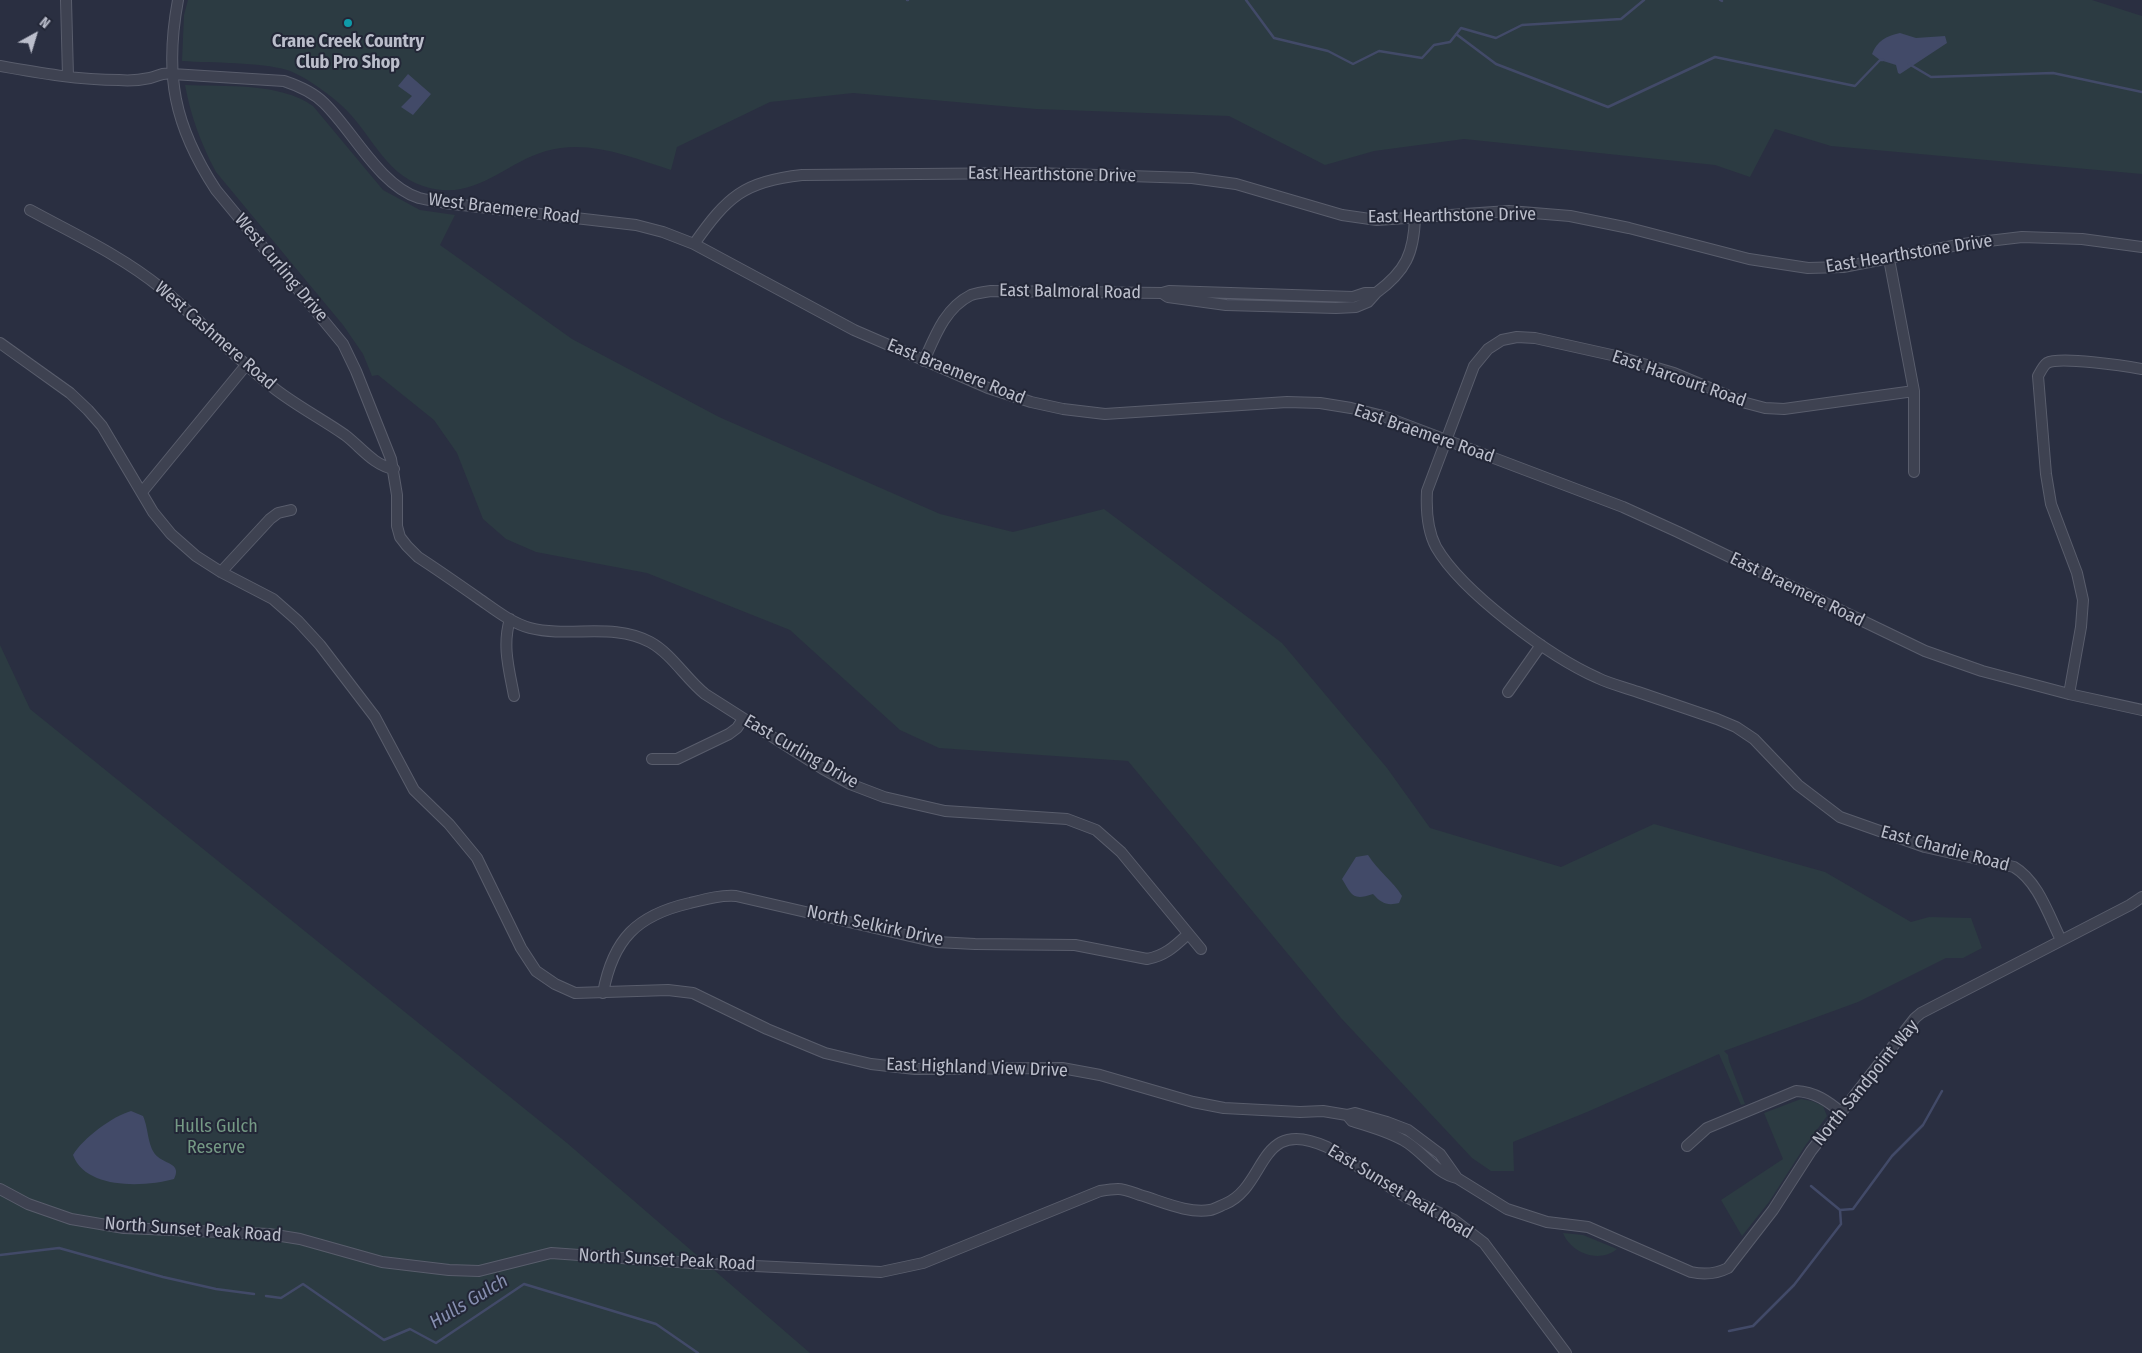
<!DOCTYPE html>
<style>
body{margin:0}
#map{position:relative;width:2142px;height:1353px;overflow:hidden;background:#2a2f41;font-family:"Fira Sans Condensed",sans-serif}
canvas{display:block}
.north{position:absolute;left:10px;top:10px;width:50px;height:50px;-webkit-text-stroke:4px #232737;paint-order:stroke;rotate:39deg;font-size:14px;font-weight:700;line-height:20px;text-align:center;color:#bbbecb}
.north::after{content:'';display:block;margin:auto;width:18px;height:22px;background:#bbbecb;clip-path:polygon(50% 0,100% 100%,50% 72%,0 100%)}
</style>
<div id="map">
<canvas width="2142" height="1353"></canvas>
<div class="north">N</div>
</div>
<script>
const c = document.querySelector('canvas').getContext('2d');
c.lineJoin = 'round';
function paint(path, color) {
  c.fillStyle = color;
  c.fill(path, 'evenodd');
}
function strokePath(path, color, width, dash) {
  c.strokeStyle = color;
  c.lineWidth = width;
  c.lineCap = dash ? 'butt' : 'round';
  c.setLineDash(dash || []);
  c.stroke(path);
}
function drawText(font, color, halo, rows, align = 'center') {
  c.font = font + ' "Fira Sans Condensed",sans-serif';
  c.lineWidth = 4;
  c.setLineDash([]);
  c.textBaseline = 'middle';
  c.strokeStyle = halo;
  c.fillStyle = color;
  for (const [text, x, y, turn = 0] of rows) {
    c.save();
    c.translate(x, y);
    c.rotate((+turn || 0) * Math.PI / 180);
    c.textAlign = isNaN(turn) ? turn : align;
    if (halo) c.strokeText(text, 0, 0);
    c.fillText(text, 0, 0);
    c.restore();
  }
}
const green = new Path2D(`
 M188 0H2092L2142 16V174L1831 146 1775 129 1750 177 1715 165 1464 139 1374 151 1325 165 1229 116 1036 109 853 93 770 102 677 147 671 170C630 157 589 139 546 151 502 164 474 203 423 186 383 173 370 130 341 105 329 94 303 75 287 70 260 62 212 63 182 61L184 15Z
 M185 85C225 87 279 82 313 106L383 190 420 210 455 215 440 245 572 339 719 417 940 514 1013 532 1104 509 1282 643 1387 768 1430 828 1561 867 1654 824 1825 872 1911 922 1929 917 1971 918 1982 948 1963 958H1946L1858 1002 1724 1051 1728 1055 1729 1061 1745 1104 1741 1105 1719 1054 1587 1112 1513 1142 1514 1171H1491L1472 1158 1341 1018 1128 761 939 748 900 730 790 630 647 573 536 552 506 539 483 519 457 453 434 420 378 375 372 376 363 354 343 325 216 172C201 144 191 117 185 85Z
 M0 645 30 709 567 1143 810 1353H0Z
 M1801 1099 1812 1101 1823 1106 1827 1116 1805 1146 1769 1202 1742 1236 1721 1200 1783 1159 1764 1113Z
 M1563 1233 1583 1235 1617 1249C1599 1264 1571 1253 1563 1233Z`);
const water = new Path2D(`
 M1900 33 1916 38 1945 36 1947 43 1900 74 1898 73 1896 65 1880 60 1872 54C1877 41 1886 36 1900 33Z
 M408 74 431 94 413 115 401 107 412 96 398 86Z
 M1368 855C1378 871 1393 881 1402 896L1399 903C1387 906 1381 903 1373 894 1352 901 1352 895 1342 879L1356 857Z
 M131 1111 143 1116C149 1129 147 1148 158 1157 166 1164 182 1164 174 1179 145 1187 86 1190 73 1155 83 1138 113 1116 131 1111Z`);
const stream = new Path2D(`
 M907 0H908
 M1246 0 1274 38 1328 51 1353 64 1379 51 1422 58 1434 45 1450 42 1461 28 1496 38 1522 25 1621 19 1644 0
 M1720 0 1722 1
 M1456 34 1496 64 1608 107 1715 57 1855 86 1880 60H1883
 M1909 64 1931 77 2053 73 2142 92
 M1811 1186 1840 1210 1853 1209 1892 1156 1923 1125 1942 1091
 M0 1255 59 1248 163 1277 216 1289 254 1294
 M266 1296 281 1298 303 1284 384 1340 410 1329 436 1343 524 1284 656 1324 698 1353
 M1729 1331 1753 1326 1794 1285 1841 1224 1840 1210`);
const minor = new Path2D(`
 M66 0 68 76
 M178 0C164 75 174 126 216 190L343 344 356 371 391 459 397 495V526L400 537 407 546 418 557C438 570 458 584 478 598 494 609 511 623 530 628 570 638 613 622 650 642 672 654 686 679 705 694L823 769 850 784 884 797 945 811 1067 819 1096 830 1121 852 1201 949
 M0 66C39 73 79 80 119 80 129 81 140 80 150 78 159 76 162 72 172 74L284 81C299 86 313 92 324 103 353 131 379 185 419 198 427 200 436 201 445 203L636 225 663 232 694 244 854 330 988 388 1031 402 1063 409 1105 414 1287 402 1320 403 1351 408 1383 416 1623 507 1678 532 1925 651 1982 671 2069 694 2142 710
 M30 210C74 234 122 256 161 288 200 320 235 358 275 389 297 406 322 419 345 435 361 447 373 465 394 469
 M694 244C727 197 744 181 802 175L1034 173 1192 178 1236 184 1342 215 1377 220 1509 211 1570 216 1629 228 1749 259 1808 268 1843 267 1963 244 2022 237 2082 239 2142 247
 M1889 259 1914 391V472
 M1376 293C1406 271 1414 253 1415 217
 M0 343 70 393 88 410 102 426 153 512 171 534 196 556 221 572 273 599 298 621 320 645 375 717 414 790 449 824 477 858 521 948 536 971 555 984 575 993 668 990 693 993 767 1029 825 1053 871 1064 915 1069 1062 1068 1100 1075 1193 1102 1224 1108 1300 1112 1323 1111 1347 1115 1355 1113 1387 1122 1408 1130 1440 1154 1457 1178
 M924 361C935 336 945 308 971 295 977 293 984 292 991 291L1162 293 1169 291 1353 297 1365 293H1376L1368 302 1356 307 1336 308 1226 305 1168 297 1162 293
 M1914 391 1784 409 1765 408 1746 403 1674 373 1616 356 1535 338 1517 337 1502 340 1488 349 1474 366 1427 491C1426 510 1427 530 1436 547 1462 592 1550 657 1598 678 1610 684 1624 687 1638 692 1664 701 1691 710 1717 719L1736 727 1754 739 1798 785 1840 817 1925 847 2014 867C2038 881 2049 916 2061 940
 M142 492 247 364
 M221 572 270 519 278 513 291 510
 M510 619C502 646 509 669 514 696
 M1508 692 1541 645
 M2069 694 2081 627 2083 600 2077 573 2051 504 2046 474 2038 376C2041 371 2043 366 2047 363 2059 356 2126 366 2142 369
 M652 759H677L729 734 737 728 743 719
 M603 993C613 939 637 915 690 903 706 899 720 895 736 896L936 942 975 944 1075 945 1147 959C1165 956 1175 946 1188 934
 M1347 1115 1352 1121C1369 1126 1387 1131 1403 1140 1422 1150 1436 1174 1457 1178L1507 1209 1547 1222 1588 1227 1691 1272C1704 1275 1716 1274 1728 1268L1773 1210 1811 1151 1915 1018 1921 1013 2130 905 2142 897
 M1687 1146 1707 1128 1796 1091C1815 1092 1828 1101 1842 1113
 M0 1189 28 1204 71 1219 124 1228 269 1234 300 1239 382 1262 449 1270 479 1271 551 1253 692 1263 881 1272 923 1263 1100 1191C1106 1190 1112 1189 1118 1189 1125 1189 1134 1193 1140 1195 1161 1201 1188 1214 1210 1210 1215 1209 1220 1206 1225 1204 1268 1186 1257 1115 1327 1147L1404 1196 1454 1220 1484 1243 1566 1353`);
const markers = [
 [348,23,5,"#0f9aa8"]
];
const poiNames = [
 ["Crane Creek Country",348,42],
 ["Club Pro Shop",348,63]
];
const streetNames = [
 ["East Hearthstone Drive",1052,175,1],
 ["West Braemere Road",504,209,7],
 ["East Hearthstone Drive",1452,216,-1],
 ["East Hearthstone Drive",1909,254,-9],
 ["West Curling Drive",281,268,50],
 ["East Balmoral Road",1070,292,1],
 ["West Cashmere Road",215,336,41],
 ["East Braemere Road",956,372,22],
 ["East Harcourt Road",1679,379,19],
 ["East Braemere Road",1424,434,19],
 ["East Braemere Road",1797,590,26],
 ["East Curling Drive",801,752,30],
 ["East Chardie Road",1945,849,15],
 ["North Selkirk Drive",875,926,12],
 ["East Highland View Drive",977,1068,2],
 ["North Sandpoint Way",1866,1083,-51],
 ["East Sunset Peak Road",1400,1192,31],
 ["North Sunset Peak Road",193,1230,4],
 ["North Sunset Peak Road",667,1260,3]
];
const parkNames = [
 ["Hulls Gulch",216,1127],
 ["Reserve",216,1148]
];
const waterNames = [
 ["Hulls Gulch",469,1302,-31]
];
paint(green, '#2c3b42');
paint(water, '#424a68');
strokePath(stream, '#424a68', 2.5);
strokePath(minor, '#595d6c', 12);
strokePath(minor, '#3e4251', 10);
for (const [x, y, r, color] of markers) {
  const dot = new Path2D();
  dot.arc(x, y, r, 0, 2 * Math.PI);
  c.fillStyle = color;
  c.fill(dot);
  strokePath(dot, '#232737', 2);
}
drawText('bold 18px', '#bbbecb', '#232737', poiNames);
drawText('18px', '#bbbecb', '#232737', streetNames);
drawText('18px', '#759a85', '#232737', parkNames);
drawText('italic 19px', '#868eaf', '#232737', waterNames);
</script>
